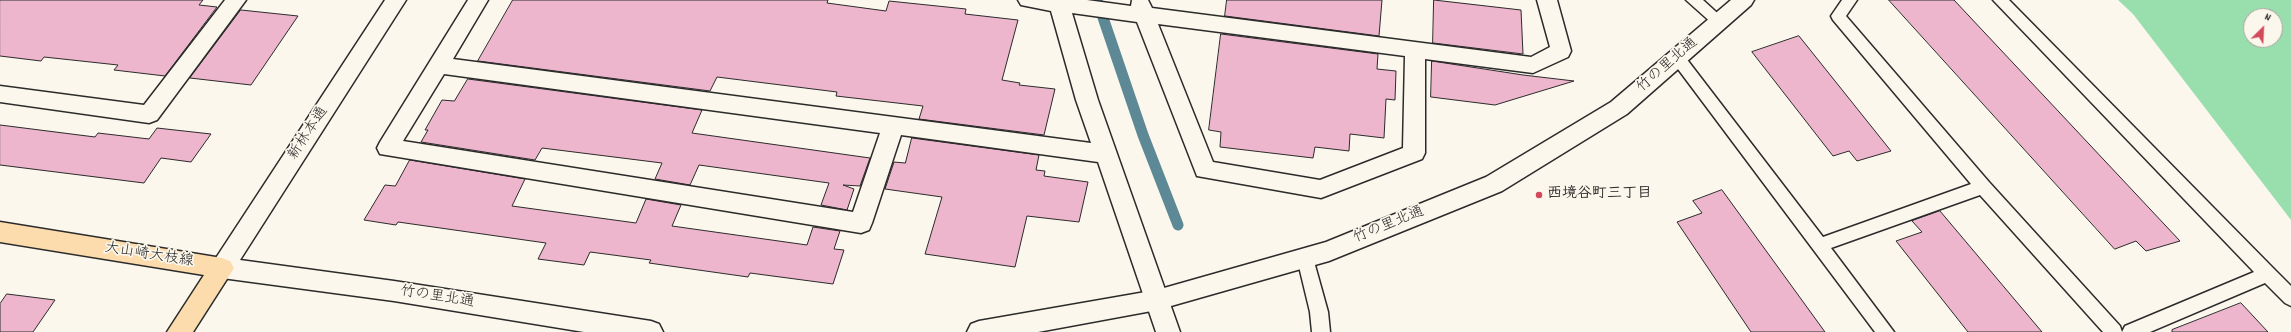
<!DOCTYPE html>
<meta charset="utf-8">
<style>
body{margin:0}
#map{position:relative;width:2291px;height:332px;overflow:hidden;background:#fbf7ec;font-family:Dekko,sans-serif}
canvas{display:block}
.north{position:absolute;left:2243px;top:8px;width:40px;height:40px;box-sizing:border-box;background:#fbf7ec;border:1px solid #a8a59f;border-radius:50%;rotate:24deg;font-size:11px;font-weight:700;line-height:16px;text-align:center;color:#2b2b2b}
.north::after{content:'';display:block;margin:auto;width:14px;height:18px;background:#d1495b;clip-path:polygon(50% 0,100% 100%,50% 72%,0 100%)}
</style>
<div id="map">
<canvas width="2291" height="332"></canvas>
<div class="north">N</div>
</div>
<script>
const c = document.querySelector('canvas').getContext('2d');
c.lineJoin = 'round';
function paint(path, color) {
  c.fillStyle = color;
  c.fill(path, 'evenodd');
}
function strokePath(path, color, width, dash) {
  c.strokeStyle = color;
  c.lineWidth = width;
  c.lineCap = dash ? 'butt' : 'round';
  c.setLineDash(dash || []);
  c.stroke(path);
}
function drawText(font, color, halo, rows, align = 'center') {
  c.font = font + ' Dekko,"Klee One",sans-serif';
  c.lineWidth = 3.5;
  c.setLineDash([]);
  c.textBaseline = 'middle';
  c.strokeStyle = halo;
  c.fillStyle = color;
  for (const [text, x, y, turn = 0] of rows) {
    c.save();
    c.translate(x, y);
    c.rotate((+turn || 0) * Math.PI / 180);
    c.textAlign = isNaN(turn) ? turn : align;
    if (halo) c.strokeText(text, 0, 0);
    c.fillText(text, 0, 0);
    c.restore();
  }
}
const green = new Path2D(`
 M2118 0H2291V220L2133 14ZM2251 16H2275V40H2251Z`);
const stream = new Path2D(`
 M1097 0 1143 135 1178 225`);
const building = new Path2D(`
 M0 0H203L199 5 217 7 165 76 114 70 118 65 44 57 41 61 0 56Z
 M513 0H828L827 3 886 11 889 1 966 9 965 14 1018 20 1002 80 1020 83 1019 85 1055 89 1044 135 919 119 923 106 836 96 837 92 717 77 710 91 478 61Z
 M1227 0H1382L1379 36 1225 16Z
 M1434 0 1521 10 1523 54 1433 43Z
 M1889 0H1954L2180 241 2146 251 2136 241 2115 249Z
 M241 10 298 16 251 85 190 78Z
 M1221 34 1378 54 1377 69 1396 71 1395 100 1386 99 1384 138 1350 134 1349 151 1315 147 1313 158 1220 147 1221 132 1209 130Z
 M1799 36 1891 151 1857 161 1849 151 1833 156 1752 52Z
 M1432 61 1523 75 1574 81 1495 105 1431 97Z
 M468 79 702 110 692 133 870 158 860 186 843 185 854 189 847 210 821 205 829 183 699 165 690 185 655 179 662 163 542 148 535 160 421 142 428 130H425L442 100 454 101Z
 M0 125 95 137 98 133 149 139 157 128 211 134 191 162 161 158 144 183 0 165Z
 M912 138 1039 155 1036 170 1045 171 1044 176 1088 182 1079 222 1027 216 1015 267 925 254 942 197 885 189 894 162 905 163Z
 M410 160 525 179 512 206 636 223 646 199 681 205 672 226 807 245 813 227 840 231 834 249 844 250 833 284 750 273 748 277 649 263 651 260 590 252 584 265 538 259 546 243 398 222 396 225 364 220 385 185 395 186Z
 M1722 190 1825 332H1751L1677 222 1702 213 1693 201Z
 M1940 211 2042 332H1968L1896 241 1922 232 1912 221Z
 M7 294 55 300 33 332H0V304Z
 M2241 303 2268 332H2172V330Z`);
const service = new Path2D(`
 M1686 0H1703L1726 21 1724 25 1719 27 1714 25Z
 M1842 0H1857L1846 16 1989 182 2120 326 2122 332 2125 326 2254 272 1993 0H2009L2274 269 2291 286V306L2285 303 2265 283 2150 332H2103L1980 195 1831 248 1894 332H1875L1669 57 1672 53 1677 51 1682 53 1823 237 1971 184 1833 20 1831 16Z
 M1305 251 1311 253 1313 258 1328 312 1330 332H1312L1310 312 1297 258 1299 253Z`);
const minor = new Path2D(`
 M225 0H246L157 120 149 123 0 102V86L144 105Z
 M468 0H488L453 59 1091 143 1076 100 1051 11 1021 5 1018 0H1087L1131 6 1132 0H1148L1152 8 1531 57 1550 47 1537 0H1557L1571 51 1568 57 1533 73 1425 59V153L1422 159 1321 198 1197 176 1137 22 1072 13 1098 100 1180 332H1156L1098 162 901 135 872 223 869 230 861 233 380 154 377 148 380 142ZM1158 24 1405 56 1403 148 1320 180 1213 162ZM444 74 880 133 853 212 403 141Z`);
const tertiary = new Path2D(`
 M385 0H406L240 260 394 281 651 321 659 324 663 332H584L394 301 222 278 214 275 210 268 214 261Z
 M1731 0H1754L1751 5 1627 114 1502 191 1329 261 1157 310 1038 332H967L971 324 979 321 1157 290 1326 242 1486 177 1611 102Z`);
const primary = new Path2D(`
 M0 222 222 258 230 261 234 268 193 332H167L204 275 0 242Z`);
const markers = [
 [1539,195,4,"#d1495b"]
];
const streetNames = [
 ["竹の里北通",1668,66,-41],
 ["新林本通",309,134,-57],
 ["竹の里北通",1389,226,-22],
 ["大山崎大枝線",149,256,9],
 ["竹の里北通",437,298,9]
];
const poiNames = [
 ["西境谷町三丁目",1547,195]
];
paint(green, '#98dfad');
strokePath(stream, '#5d8997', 11);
paint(building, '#edb6cc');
strokePath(building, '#2b2b2b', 1);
strokePath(service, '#2b2b2b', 3);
strokePath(minor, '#2b2b2b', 3);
strokePath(tertiary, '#2b2b2b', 3);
strokePath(primary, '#2b2b2b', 3);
paint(service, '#fbf7ec');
paint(minor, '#fbf7ec');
paint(tertiary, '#fbf7ec');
paint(primary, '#fcdcac');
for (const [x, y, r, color] of markers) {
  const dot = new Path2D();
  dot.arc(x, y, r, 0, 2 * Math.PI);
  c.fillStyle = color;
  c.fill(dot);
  strokePath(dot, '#fbf7ec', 1.5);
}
drawText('15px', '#2b2b2b', '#fbf7ec', streetNames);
drawText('bold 15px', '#2b2b2b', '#fbf7ec', poiNames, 'left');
</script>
